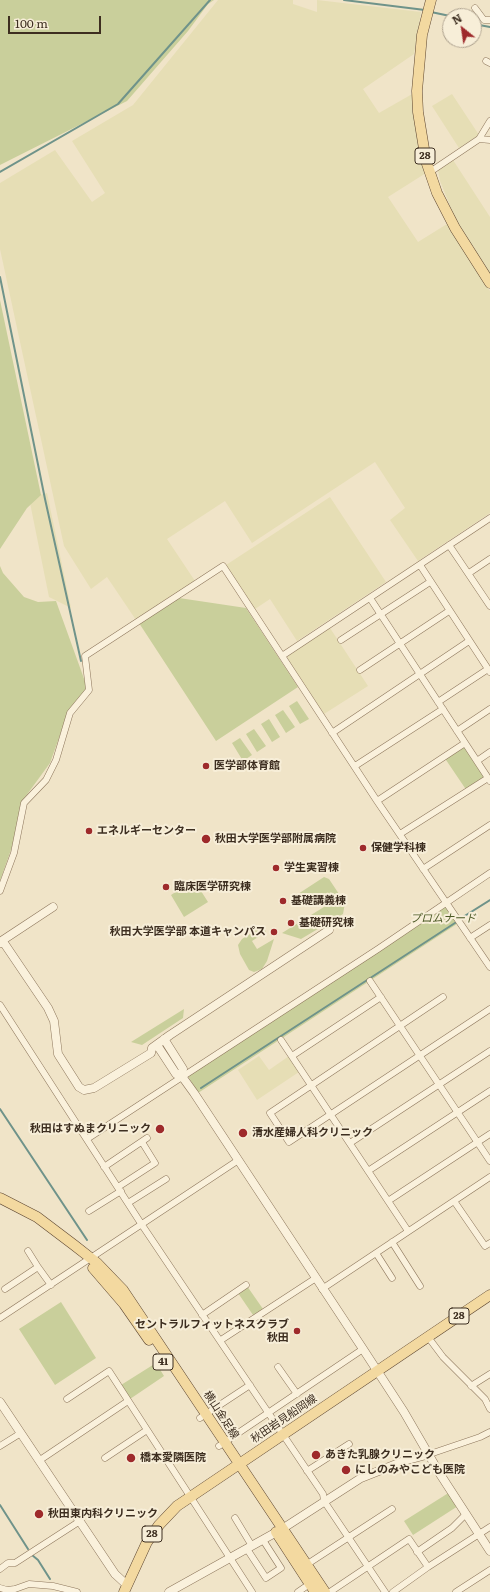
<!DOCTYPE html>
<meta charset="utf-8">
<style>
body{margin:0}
#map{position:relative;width:490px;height:1592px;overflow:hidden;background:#f0e4c8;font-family:Literata,serif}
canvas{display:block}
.north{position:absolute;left:442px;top:8px;width:40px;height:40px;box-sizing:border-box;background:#f7eed8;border:1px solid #ada18e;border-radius:50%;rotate:330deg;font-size:11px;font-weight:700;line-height:16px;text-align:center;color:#3d2e20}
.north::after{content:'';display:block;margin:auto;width:14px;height:18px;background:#9e2a2b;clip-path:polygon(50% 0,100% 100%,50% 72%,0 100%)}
.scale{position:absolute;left:8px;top:16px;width:93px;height:18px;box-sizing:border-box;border:2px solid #3d2e20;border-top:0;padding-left:5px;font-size:12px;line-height:14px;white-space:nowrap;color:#3d2e20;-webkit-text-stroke:3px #f7eed8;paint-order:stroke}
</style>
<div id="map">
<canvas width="490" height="1592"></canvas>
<div class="north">N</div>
<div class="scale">100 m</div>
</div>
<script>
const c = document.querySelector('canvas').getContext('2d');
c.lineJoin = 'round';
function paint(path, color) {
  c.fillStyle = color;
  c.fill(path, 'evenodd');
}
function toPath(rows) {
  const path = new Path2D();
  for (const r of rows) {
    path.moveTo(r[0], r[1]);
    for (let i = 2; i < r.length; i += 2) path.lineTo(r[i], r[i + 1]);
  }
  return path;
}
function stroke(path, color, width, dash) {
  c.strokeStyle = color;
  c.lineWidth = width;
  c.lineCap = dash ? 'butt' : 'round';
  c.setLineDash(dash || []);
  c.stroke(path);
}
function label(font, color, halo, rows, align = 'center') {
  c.font = font + ' Literata,"Noto Sans JP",serif';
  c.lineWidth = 4;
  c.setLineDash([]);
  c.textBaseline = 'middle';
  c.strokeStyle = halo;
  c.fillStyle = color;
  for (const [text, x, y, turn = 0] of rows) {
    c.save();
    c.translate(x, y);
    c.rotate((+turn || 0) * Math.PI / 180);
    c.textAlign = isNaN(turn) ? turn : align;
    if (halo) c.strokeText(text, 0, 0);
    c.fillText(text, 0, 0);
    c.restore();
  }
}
paint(toPath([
 [218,0,293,0,293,4,317,12,317,0,421,12,414,54,363,89,379,113,414,93,426,173,388,197,418,242,447,224,490,291,490,513,418,561,390,520,405,508,375,462,252,543,225,501,167,539,195,581,136,620,107,577,91,589,64,546,0,249,0,183,55,150,92,202,105,193,72,141,133,105],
 [452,94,479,135,459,148,432,106],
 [453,160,490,217,490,273,455,218,440,181,438,170],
 [47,493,71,608,49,597,29,498],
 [330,497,386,582,297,641,270,599,255,609,226,565],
 [330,628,368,686,324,714,287,658,288,655],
 [259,1056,269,1070,289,1056,299,1072,257,1100,238,1070]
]), '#e6deb5');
paint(toPath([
 [0,0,214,0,208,4,188,31,127,101,0,165],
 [0,300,41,495,27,508,0,549],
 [0,566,3,573,24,597,38,602,56,601,87,687,65,721,50,763,23,800,12,847,0,881],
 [179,598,246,608,298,687,216,741,139,623],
 [297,701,309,719,300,724,289,706],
 [283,710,295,727,286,733,275,715],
 [269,719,280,737,272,742,261,724],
 [254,729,266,746,257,752,246,734],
 [240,738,252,755,243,761,232,743],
 [465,743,488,778,467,791,444,757],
 [324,877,329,879,345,903,343,914,301,939,282,933,332,902,325,893,305,906,298,894],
 [194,880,208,902,184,917,171,895],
 [447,903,460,922,198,1093,188,1076],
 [263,926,266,932,252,941,257,949,274,939,267,961,262,969,254,972,249,970,240,954,238,945,242,939],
 [184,1009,183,1018,142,1045,131,1042],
 [247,1286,263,1309,253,1315,238,1293],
 [61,1302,96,1358,55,1385,19,1329],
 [156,1363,164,1376,130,1399,121,1385],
 [450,1492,458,1506,413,1535,404,1521]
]), '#c9cf9b');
stroke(toPath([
 [344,0,425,10],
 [431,12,450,16],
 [474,24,490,27],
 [0,172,118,104,210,0],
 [0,277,45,499,81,661],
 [463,917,490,900],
 [201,1088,458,921],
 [0,1109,87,1240],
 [0,1505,28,1549],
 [32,1555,38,1560,50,1579]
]), '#6f938a', 2);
const minor = toPath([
 [475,8,484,20,490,20],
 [486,61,490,63],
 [479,139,490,140],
 [430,172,479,139,490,121],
 [449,545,490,606],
 [420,565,490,672],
 [469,573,490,559],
 [370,598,490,781],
 [341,640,430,582],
 [282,656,490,518],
 [360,670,449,611],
 [438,702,488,669],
 [457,731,490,709],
 [332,733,469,641],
 [477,761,490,752],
 [355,766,443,709],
 [377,801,465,743],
 [400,834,488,778],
 [423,869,490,825],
 [0,891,14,853,24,803,46,780,56,760,70,713,89,690,85,656,223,566,377,801,490,967],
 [470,938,490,925],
 [370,981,490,1161],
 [443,997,270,1113,289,1142,490,1009],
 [0,1005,142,1225,323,1494,324,1501,385,1592],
 [281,1040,408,1231],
 [292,1056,381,997],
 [87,1139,378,949,490,873],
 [350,1143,490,1051],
 [104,1167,147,1138],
 [368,1171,490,1091],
 [118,1187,155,1163,142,1142],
 [388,1201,490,1134],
 [454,1201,485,1246,490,1243],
 [128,1203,166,1179],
 [89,1211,121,1191],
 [392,1242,420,1286],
 [28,1251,38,1267],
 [376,1253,392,1278],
 [5,1289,38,1267,51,1285],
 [322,1289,490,1177],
 [202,1315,246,1285],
 [0,1318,237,1161],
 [428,1337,443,1357,485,1399,490,1409],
 [221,1340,316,1278],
 [278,1367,297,1394],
 [471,1386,490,1374],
 [67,1399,109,1371,252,1592],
 [200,1418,250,1385],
 [0,1446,21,1433],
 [219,1446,363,1349],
 [430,1454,480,1437,490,1432],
 [105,1458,147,1430],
 [40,1460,128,1401],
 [307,1471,349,1444],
 [235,1518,252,1546],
 [247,1549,266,1578,281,1568,263,1540],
 [417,1552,452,1528,466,1514],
 [306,1565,392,1509],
 [428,1567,490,1527],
 [0,1569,8,1563,15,1563,80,1521],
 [0,1588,7,1590,15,1589,29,1584,53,1586,77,1592],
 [298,1592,311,1583],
 [330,1592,409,1539,428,1567,393,1592],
 [456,1592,490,1570]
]);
const tertiary = toPath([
 [0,942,53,907],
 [0,943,4,943,48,1008,54,1021,58,1054,79,1087,84,1090,94,1088,151,1053,152,1048,170,1035,329,930],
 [164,1039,183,1069,181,1075],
 [157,1045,176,1074,181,1075,194,1093,363,1349,404,1412,440,1474,490,1551],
 [0,1402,115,1574,127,1585],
 [169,1592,282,1529,361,1478,404,1461,430,1454]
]);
const primary = toPath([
 [431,0,422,35,417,91,418,112,426,161,437,193,455,228,490,283],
 [0,1198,37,1217,74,1245,97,1263,123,1290,325,1592],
 [93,1268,124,1304,149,1340],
 [276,1532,315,1592],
 [124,1592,147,1542,159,1525,177,1506,490,1295]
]);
stroke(minor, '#8d765c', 7);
stroke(tertiary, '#8d765c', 9);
stroke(primary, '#5b4430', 11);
stroke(minor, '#faf1dc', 6);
stroke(tertiary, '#faf1dc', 8);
stroke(primary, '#f3d9a0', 10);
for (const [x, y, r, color] of [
 [206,766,4,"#9e2a2b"],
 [89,831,4,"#9e2a2b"],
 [206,839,5,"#9e2a2b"],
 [363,848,4,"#9e2a2b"],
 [276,868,4,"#9e2a2b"],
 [166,887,4,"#9e2a2b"],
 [283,901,4,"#9e2a2b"],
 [291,923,4,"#9e2a2b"],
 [274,932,4,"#9e2a2b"],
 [160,1129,5,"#9e2a2b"],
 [243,1133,5,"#9e2a2b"],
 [297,1331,4,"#9e2a2b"],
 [316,1455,5,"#9e2a2b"],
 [131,1458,5,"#9e2a2b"],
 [346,1470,5,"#9e2a2b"],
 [39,1514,5,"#9e2a2b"]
]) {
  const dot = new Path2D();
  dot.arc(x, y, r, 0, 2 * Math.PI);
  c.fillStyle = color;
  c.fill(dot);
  stroke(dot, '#f7eed8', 1.5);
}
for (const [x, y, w] of [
 [425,156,20],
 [459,1316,20],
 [163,1362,20],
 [152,1534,20]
]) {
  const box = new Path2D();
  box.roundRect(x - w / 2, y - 8, w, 16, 3);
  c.fillStyle = '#f7eed8';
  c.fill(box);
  stroke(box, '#3d2e20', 1);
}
label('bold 10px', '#3d2e20', null, [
 ["28",425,156],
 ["28",459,1316],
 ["41",163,1362],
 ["28",152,1534]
]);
label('bold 11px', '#3d2e20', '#f7eed8', [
 ["医学部体育館",214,766],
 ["エネルギーセンター",97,831],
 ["秋田大学医学部附属病院",215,839],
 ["保健学科棟",371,848],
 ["学生実習棟",284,868],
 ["臨床医学研究棟",174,887],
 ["基礎講義棟",291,901],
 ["基礎研究棟",299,923],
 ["秋田大学医学部 本道キャンパス",266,932,"right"],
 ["秋田はすぬまクリニック",151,1129,"right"],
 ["清水産婦人科クリニック",252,1133],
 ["セントラルフィットネスクラブ",289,1325,"right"],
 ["秋田",289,1338,"right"],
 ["あきた乳腺クリニック",325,1455],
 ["橋本愛隣医院",140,1458],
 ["にしのみやこども医院",355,1470],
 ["秋田東内科クリニック",48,1514]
], 'left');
label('italic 11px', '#4d5a26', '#f7eed8', [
 ["プロムナード",443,919]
]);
label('11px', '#3d2e20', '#f7eed8', [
 ["横山金足線",221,1415,57],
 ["秋田岩見船岡線",284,1419,-34]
]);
</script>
